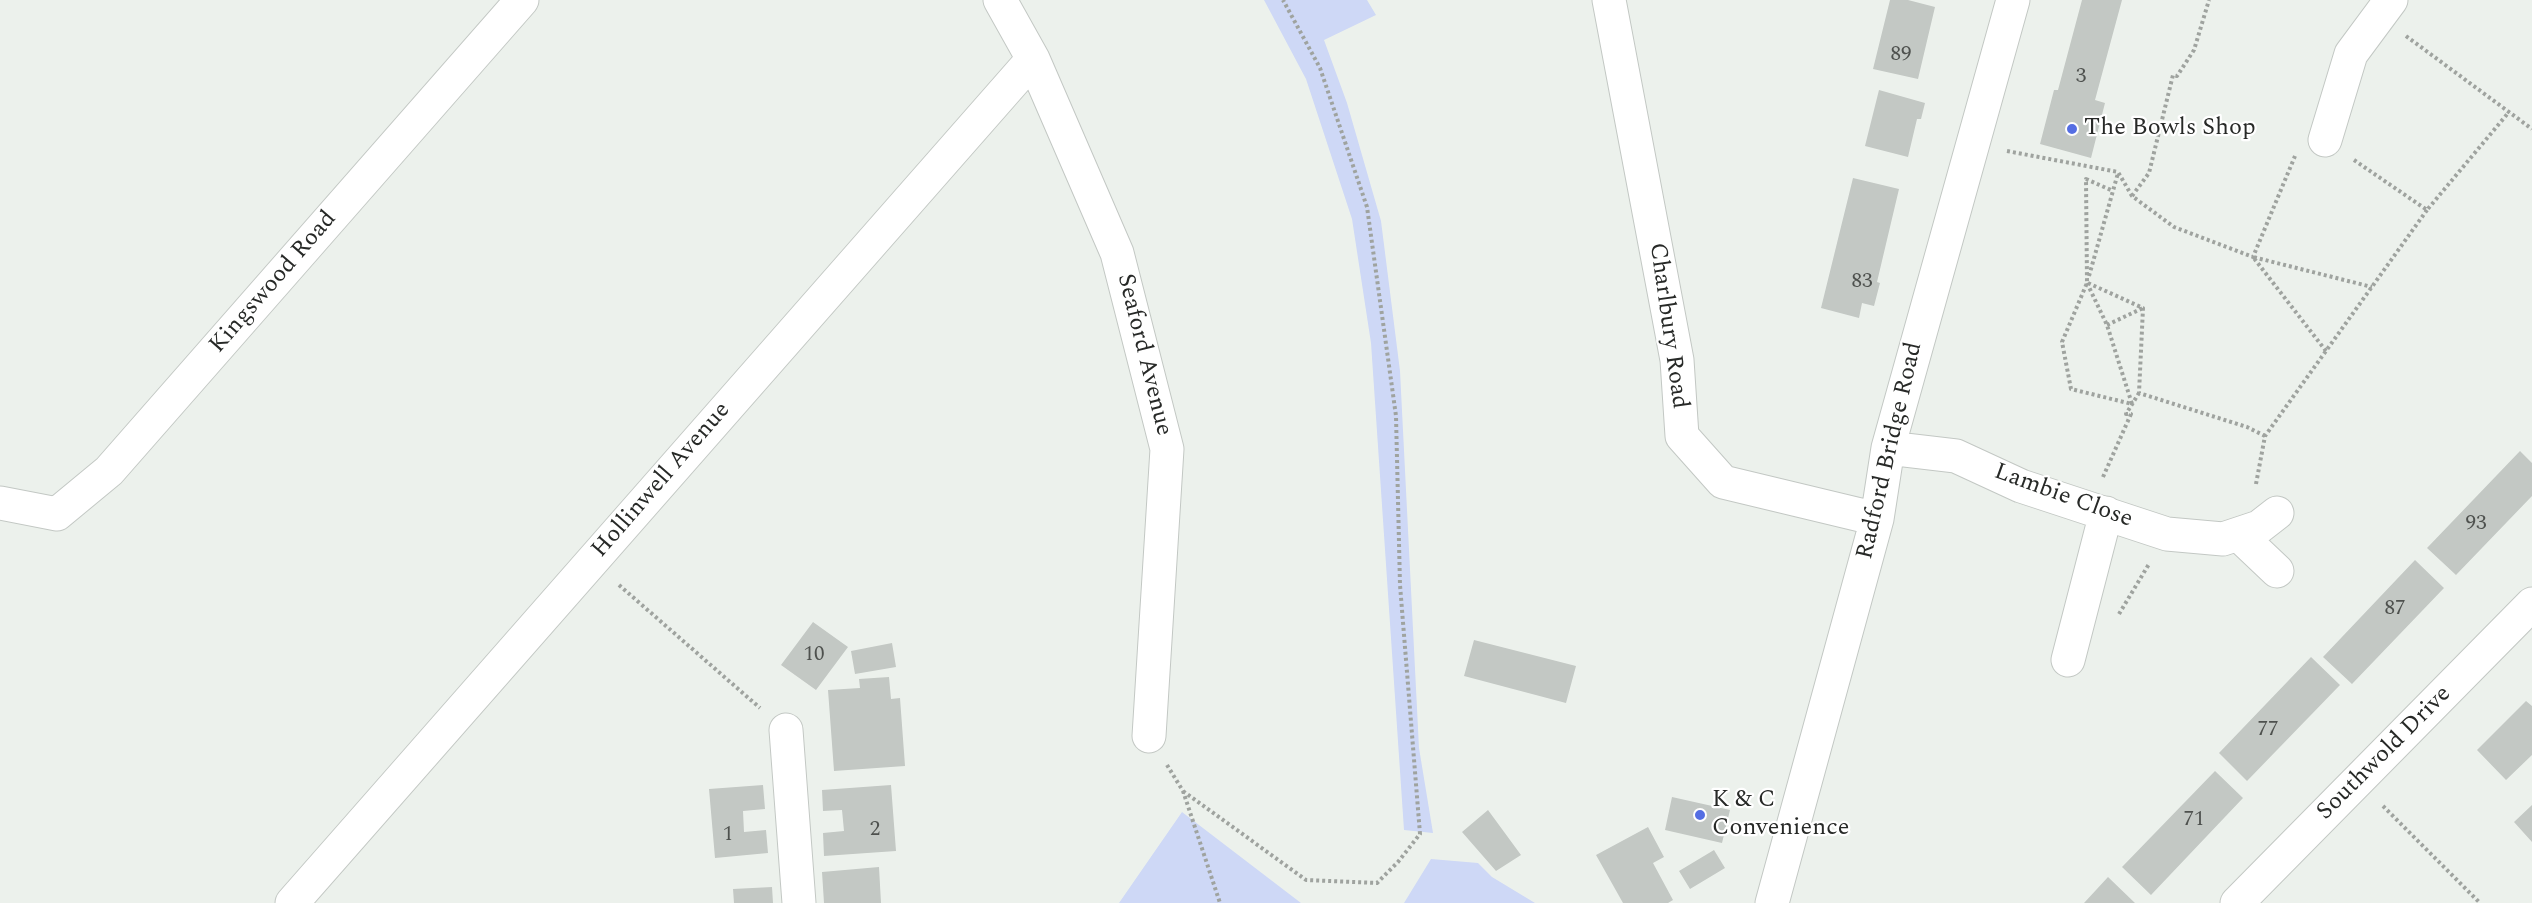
<!DOCTYPE html>
<style>
body{margin:0}
canvas{display:block;background:#ecf1ec}
</style>
<canvas width="2532" height="903"></canvas>
<script>
const c = document.querySelector('canvas').getContext('2d');
c.lineJoin = 'round';
function paint(path, color) {
  c.fillStyle = color;
  c.fill(path, 'evenodd');
}
function toPath(rows) {
  const path = new Path2D();
  for (const r of rows) {
    path.moveTo(r[0], r[1]);
    for (let i = 2; i < r.length; i += 2) path.lineTo(r[i], r[i + 1]);
  }
  return path;
}
function stroke(path, color, width, dash) {
  c.strokeStyle = color;
  c.lineWidth = width;
  c.lineCap = dash ? 'butt' : 'round';
  c.setLineDash(dash || []);
  c.stroke(path);
}
function label(font, color, halo, rows, align = 'center') {
  c.font = font + ' Spectral,serif';
  c.lineWidth = 4.5;
  c.setLineDash([]);
  c.textBaseline = 'middle';
  c.strokeStyle = halo;
  c.fillStyle = color;
  for (const [text, x, y, turn = 0] of rows) {
    c.save();
    c.translate(x, y);
    c.rotate((+turn || 0) * Math.PI / 180);
    c.textAlign = isNaN(turn) ? turn : align;
    if (halo) c.strokeText(text, 0, 0);
    c.fillText(text, 0, 0);
    c.restore();
  }
}
paint(toPath([
 [1264,0,1367,0,1376,15,1324,40,1347,103,1381,221,1400,371,1419,748,1433,833,1404,830,1371,343,1352,219,1306,79],
 [1182,812,1301,903,1119,903],
 [1431,859,1478,863,1492,877,1535,903,1404,903]
]), '#ced8f6');
paint(toPath([
 [1890,0,1908,0,1935,7,1918,79,1873,69],
 [2082,0,2122,0,2095,100,2105,103,2091,158,2040,144,2054,90,2058,90],
 [1879,90,1925,103,1921,119,1917,119,1908,157,1865,146],
 [1853,178,1899,189,1877,282,1880,283,1874,306,1862,303,1859,318,1821,308],
 [2520,451,2532,463,2532,496,2456,575,2427,548],
 [2415,560,2444,588,2352,684,2323,657],
 [813,622,848,647,816,690,781,665],
 [1474,640,1576,666,1566,703,1464,676],
 [892,643,896,667,855,674,851,651],
 [2311,657,2340,685,2247,781,2219,753],
 [889,677,891,699,900,698,905,766,834,771,828,690,860,688,859,679],
 [2526,701,2532,706,2532,755,2506,780,2477,750],
 [2215,771,2243,798,2151,895,2122,867],
 [763,785,765,809,743,811,744,832,766,830,768,853,715,858,709,789],
 [891,785,896,851,824,856,823,833,844,831,842,810,823,811,822,790],
 [1672,797,1730,810,1722,843,1665,830],
 [2532,805,2532,842,2514,822],
 [1488,810,1521,855,1496,871,1462,832],
 [1648,827,1664,857,1653,863,1673,900,1668,903,1623,903,1596,855],
 [1714,850,1725,868,1690,889,1679,871],
 [879,867,881,903,824,903,822,872],
 [2108,877,2135,903,2084,903],
 [772,887,773,903,734,903,733,889]
]), '#c3c8c4');
const minor = toPath([
 [1000,0,1033,59,1117,253,1167,449,1149,736],
 [1609,0,1677,360,1682,436,1723,482,1877,519],
 [2325,140,2351,54,2391,0],
 [1888,448,1956,456,2021,486,2167,534,2223,539,2259,527,2277,513],
 [0,503,57,514,109,471,522,0],
 [2238,534,2277,571],
 [2068,660,2106,513],
 [786,730,799,903],
 [292,903,1033,59],
 [1772,903,1877,519,1888,448,2013,0],
 [2237,903,2532,604]
]);
stroke(minor, '#c3c8c4', 35);
stroke(toPath([
 [2406,36,2532,129],
 [2007,151,2118,172,2132,196,2174,227,2253,257,2295,156],
 [2354,160,2427,210,2509,112],
 [2132,196,2149,173,2173,75,2177,76,2194,50,2209,0],
 [2089,276,2118,173],
 [2087,283,2107,325,2132,404,2071,389,2062,342,2087,283,2086,179,2113,191],
 [2088,283,2143,308,2139,393,2247,427,2265,436],
 [2107,325,2143,308],
 [2326,351,2253,257,2372,287],
 [2103,477,2131,414,2126,414,2139,393],
 [2256,484,2265,436,2427,210],
 [619,585,760,708],
 [2119,614,2149,564],
 [1167,765,1183,791,1220,903],
 [1183,791,1306,880,1377,883,1398,862,1420,834,1400,585,1396,416,1367,207,1320,68,1283,0],
 [2383,806,2480,903]
]), '#9fa39f', 4, [3, 3]);
stroke(minor, '#fff', 33);
for (const [x, y, r, color] of [
 [2072,129,6,"#556ee3"],
 [1700,815,6,"#556ee3"]
]) {
  const dot = new Path2D();
  dot.arc(x, y, r, 0, 2 * Math.PI);
  c.fillStyle = color;
  c.fill(dot);
  stroke(dot, '#fff', 2);
}
label('21px', '#4e514e', null, [
 ["89",1901,56],
 ["3",2081,78],
 ["83",1862,283],
 ["93",2476,525],
 ["87",2395,610],
 ["10",814,656],
 ["77",2268,731],
 ["71",2194,821],
 ["2",875,831],
 ["1",728,836]
]);
label('24px', '#272927', '#fff', [
 ["The Bowls Shop",2084,129],
 ["K & C",1712,801],
 ["Convenience",1712,829]
], 'left');
label('24px', '#272927', '#fff', [
 ["Kingswood Road",274,283,-49],
 ["Charlbury Road",1667,326,82],
 ["Seaford Avenue",1143,355,76],
 ["Radford Bridge Road",1891,451,-77],
 ["Hollinwell Avenue",662,481,-49],
 ["Lambie Close",2063,497,20],
 ["Southwold Drive",2385,754,-45]
]);
</script>
